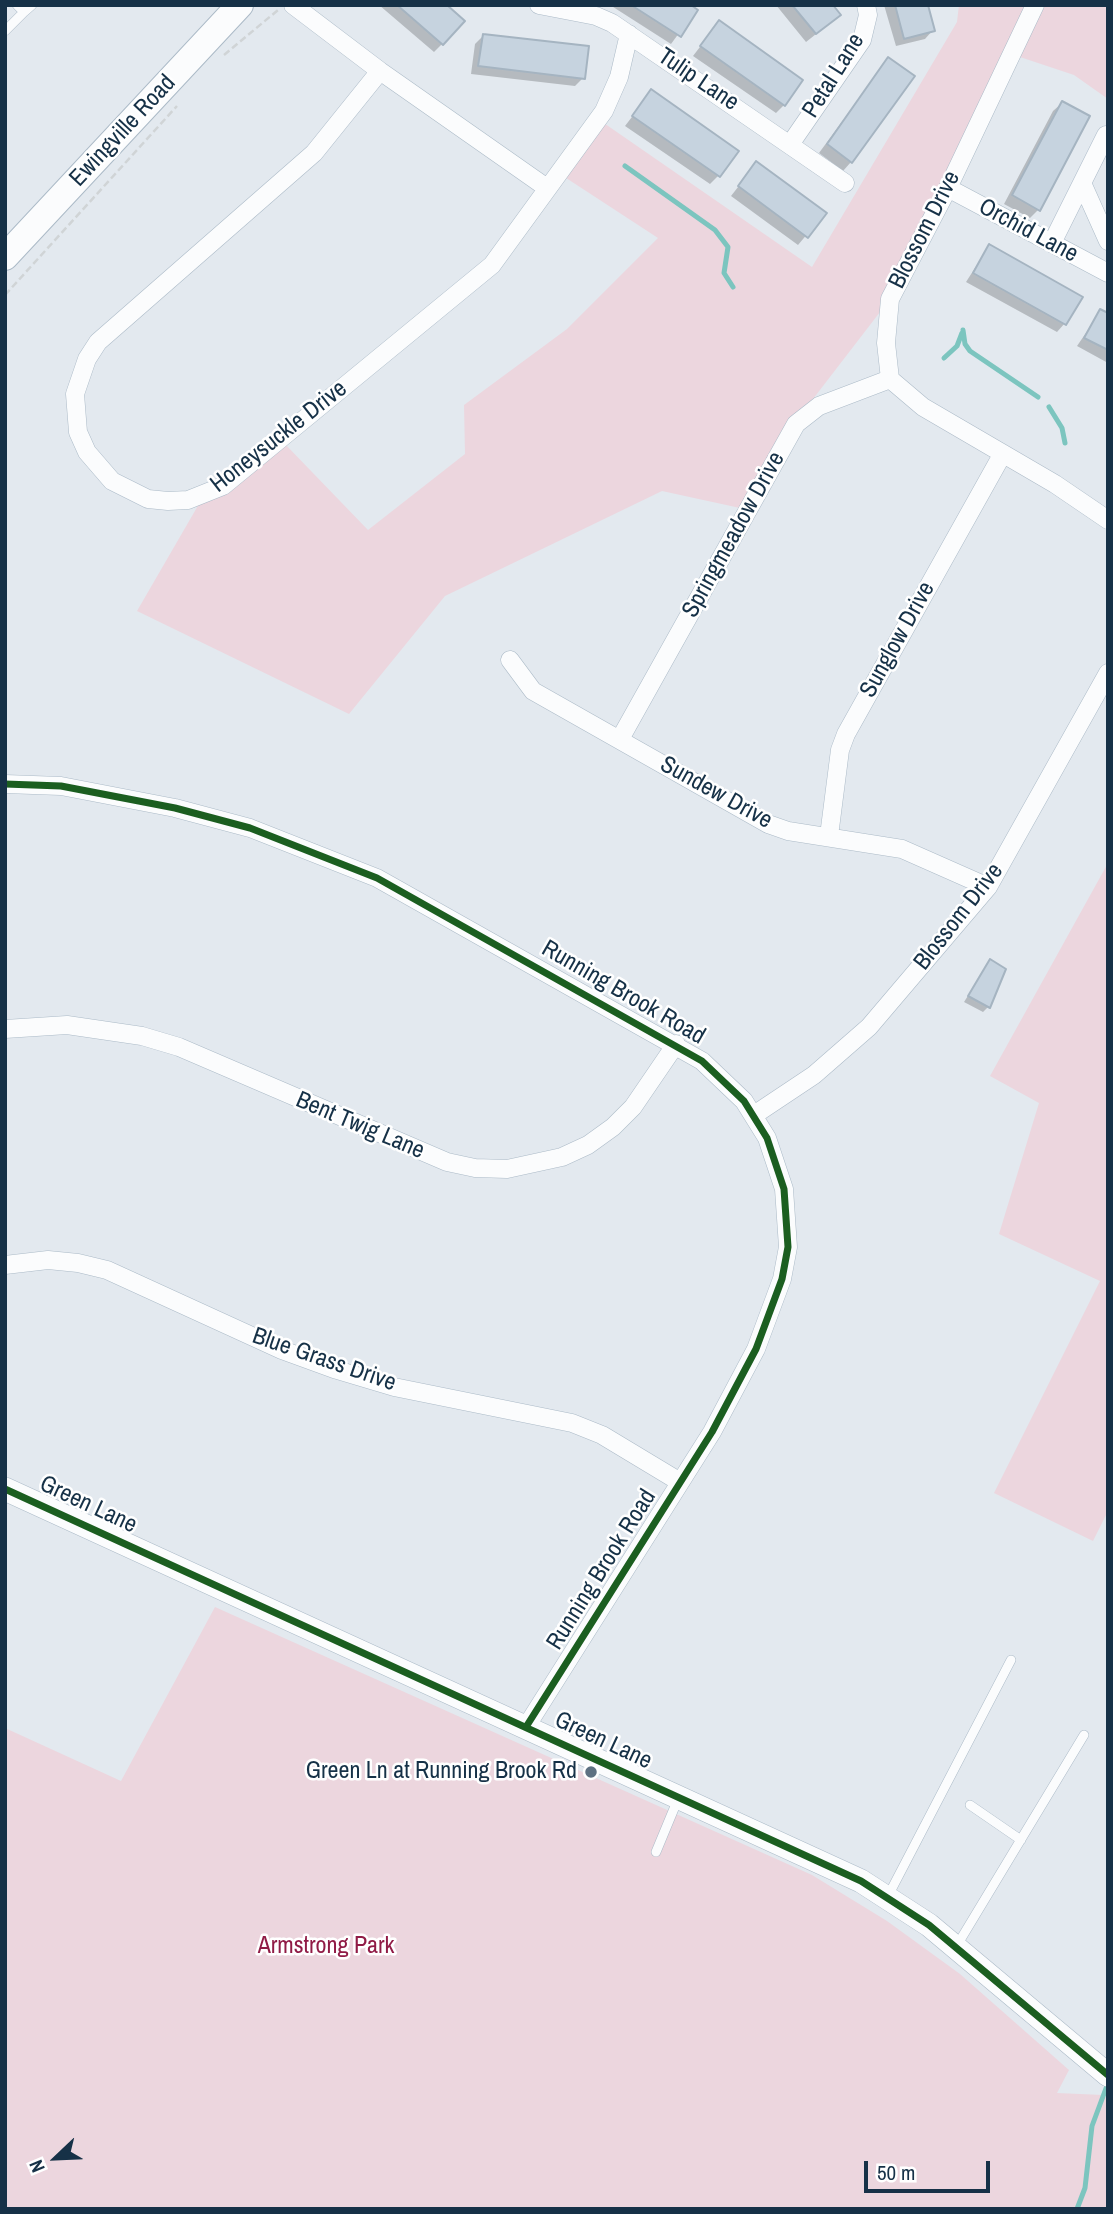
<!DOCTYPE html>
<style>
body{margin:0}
#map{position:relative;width:1113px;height:2214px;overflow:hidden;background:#e3e9ef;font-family:"Archivo Narrow",sans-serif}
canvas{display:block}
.frame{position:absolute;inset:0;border:7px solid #163147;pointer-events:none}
.north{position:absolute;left:21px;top:2123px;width:70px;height:70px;-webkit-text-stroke:5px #fff;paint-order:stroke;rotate:247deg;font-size:19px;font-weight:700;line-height:28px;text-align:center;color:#163147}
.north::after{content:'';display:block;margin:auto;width:24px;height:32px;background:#163147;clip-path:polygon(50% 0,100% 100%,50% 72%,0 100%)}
.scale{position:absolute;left:864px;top:2161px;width:126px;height:32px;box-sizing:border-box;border:4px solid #163147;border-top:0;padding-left:9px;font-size:21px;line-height:24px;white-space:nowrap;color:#163147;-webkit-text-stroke:5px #fff;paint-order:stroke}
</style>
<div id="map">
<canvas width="1113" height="2214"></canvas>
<div class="frame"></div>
<div class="north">N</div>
<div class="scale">50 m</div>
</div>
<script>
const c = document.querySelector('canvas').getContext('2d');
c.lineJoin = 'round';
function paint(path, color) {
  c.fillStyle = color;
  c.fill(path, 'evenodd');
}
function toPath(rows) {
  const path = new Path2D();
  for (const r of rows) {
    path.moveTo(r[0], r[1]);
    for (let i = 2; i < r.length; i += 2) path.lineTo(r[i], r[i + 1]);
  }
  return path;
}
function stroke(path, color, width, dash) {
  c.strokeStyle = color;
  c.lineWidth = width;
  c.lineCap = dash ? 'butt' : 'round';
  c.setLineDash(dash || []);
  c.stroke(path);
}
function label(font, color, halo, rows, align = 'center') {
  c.font = font + ' "Archivo Narrow",sans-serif';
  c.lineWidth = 5;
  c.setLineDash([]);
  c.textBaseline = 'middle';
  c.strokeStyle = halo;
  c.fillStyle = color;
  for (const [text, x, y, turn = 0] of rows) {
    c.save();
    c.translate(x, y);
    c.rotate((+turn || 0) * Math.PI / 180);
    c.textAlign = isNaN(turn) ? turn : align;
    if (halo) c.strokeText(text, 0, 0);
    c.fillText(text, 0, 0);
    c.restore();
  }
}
paint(toPath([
 [959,5,1108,5,1108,99,1074,75,1011,54,890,299,803,412,740,508,662,491,445,596,349,714,137,611,203,497,284,443,368,530,465,454,464,405,567,329,658,238,560,174,598,119,812,267,957,22],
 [1108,863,1108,1511,1093,1541,994,1493,1100,1281,999,1234,1039,1103,990,1076],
 [215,1607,812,1875,887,1921,960,1974,1069,2070,1057,2093,1103,2095,1108,2099,1108,2209,5,2209,5,1728,121,1781]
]), '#ecd6de');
paint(toPath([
 [379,5,444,5,442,44,434,52],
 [610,5,688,5,696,10,671,44],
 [776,5,831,5,830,23,806,42],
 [884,5,926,5,933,30,925,39,896,46],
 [719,22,784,105,776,113,693,56],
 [483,36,583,78,575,86,471,74,475,44],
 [888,59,851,162,843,171,819,153],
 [651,92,718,176,710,184,625,126],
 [1062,103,1038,210,1030,218,1004,204,1053,111],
 [756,164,825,213,798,245,731,196],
 [989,246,1065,323,1057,332,966,282],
 [1101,311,1108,315,1108,363,1077,346],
 [990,961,988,1007,983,1012,964,1002]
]), '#0003');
stroke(toPath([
 [625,166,715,230,728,247,724,273,733,287],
 [963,330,965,344,970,351,1038,397],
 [944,358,957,346,962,333],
 [1049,407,1062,428,1065,443],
 [1077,2209,1085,2188,1092,2126,1108,2083]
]), '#7cc5bf', 5);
const building = toPath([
 [397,5,447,5,465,21,443,45,397,5],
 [631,5,691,5,698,10,681,37,631,5],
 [792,5,833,5,841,15,816,34,792,5],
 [895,5,928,5,935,31,904,39,895,5],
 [719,20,803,80,785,106,700,46,719,20],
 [483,34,589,46,585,79,478,66,483,34],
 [888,57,915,76,852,163,827,144,888,57],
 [651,89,739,151,720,177,632,116,651,89],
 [1062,101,1090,116,1040,211,1012,195,1062,101],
 [756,161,827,213,808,238,738,186,756,161],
 [989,244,1083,297,1066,325,973,273,989,244],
 [1100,309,1108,313,1108,350,1084,338,1100,309],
 [990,959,1006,969,990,1008,968,996,990,959]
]);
paint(building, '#c6d3df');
stroke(building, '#a5b4c1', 2);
const service = toPath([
 [17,5,24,12,32,5],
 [5,31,24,12],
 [970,1805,1021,1840],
 [656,1852,678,1799],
 [888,1896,1011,1660],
 [956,1947,1084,1735]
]);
const minor = toPath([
 [293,5,380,71,547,188],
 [539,5,596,16,612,23,845,183],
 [1035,5,948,188,890,299,886,343,890,379,923,407,1055,484,1108,520],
 [380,71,314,153,98,342,87,359,75,394,78,432,87,452,112,481,148,499,168,501,188,500,223,486,492,265,604,111,619,77,629,34],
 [791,143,862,40,868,15,866,5],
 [1082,183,1108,241],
 [948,188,1108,273],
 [1052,243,1106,135],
 [510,660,533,691,768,824,788,831,902,849,988,887],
 [620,739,796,424,819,406,890,379],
 [5,784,61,786,175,808,250,828,377,878,702,1061,744,1101,767,1138,784,1189,788,1247,782,1279,756,1349,712,1432,526,1727],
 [829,836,840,750,846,734,1002,455],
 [5,1029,67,1025,142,1036,179,1047,447,1162,475,1168,507,1169,562,1157,588,1145,613,1127,633,1107,676,1044],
 [754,1115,814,1075,869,1027,988,887,1108,673],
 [5,1265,48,1260,78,1263,107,1270,282,1350,337,1370,394,1387,572,1423,602,1435,680,1482]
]);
const tertiary = toPath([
 [5,1489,861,1881,929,1925,1108,2075]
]);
const secondary = toPath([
 [5,257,240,5]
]);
stroke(service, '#abbac7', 10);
stroke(minor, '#abbac7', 19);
stroke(tertiary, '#abbac7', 24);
stroke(secondary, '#abbac7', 28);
stroke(toPath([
 [224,55,278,10],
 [5,295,177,106]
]), '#d0d4d6', 2.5, [7, 3.5]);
stroke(service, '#fbfcfd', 9);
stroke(minor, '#fbfcfd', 18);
stroke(tertiary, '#fbfcfd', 23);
stroke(secondary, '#fbfcfd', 26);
stroke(toPath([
 [5,784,61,786,175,808,250,828,377,878,702,1061,744,1101,767,1138,784,1189,788,1247,782,1279,756,1349,712,1432,526,1727],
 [5,1489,861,1881,929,1925,1108,2075]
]), '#1b5e20', 7);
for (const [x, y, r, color] of [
 [591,1772,7,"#5e7182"]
]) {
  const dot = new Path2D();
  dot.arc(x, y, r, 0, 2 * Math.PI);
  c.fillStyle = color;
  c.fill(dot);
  stroke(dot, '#fff', 2.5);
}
label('24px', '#163147', '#fff', [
 ["Petal Lane",834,76,-58],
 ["Tulip Lane",698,80,34],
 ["Ewingville Road",123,131,-47],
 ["Blossom Drive",925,230,-63],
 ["Orchid Lane",1028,231,28],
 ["Honeysuckle Drive",279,437,-38],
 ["Springmeadow Drive",734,535,-61],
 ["Sunglow Drive",898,640,-61],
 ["Sundew Drive",716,793,29],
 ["Blossom Drive",959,917,-52],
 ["Running Brook Road",623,993,30],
 ["Bent Twig Lane",360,1126,23],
 ["Blue Grass Drive",324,1360,19],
 ["Green Lane",88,1505,25],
 ["Running Brook Road",602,1570,-58],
 ["Green Lane",603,1741,25]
]);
label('24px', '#163147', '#fff', [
 ["Green Ln at Running Brook Rd",577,1772]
], 'right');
label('24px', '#901b46', '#fff', [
 ["Armstrong Park",326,1947]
]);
</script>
